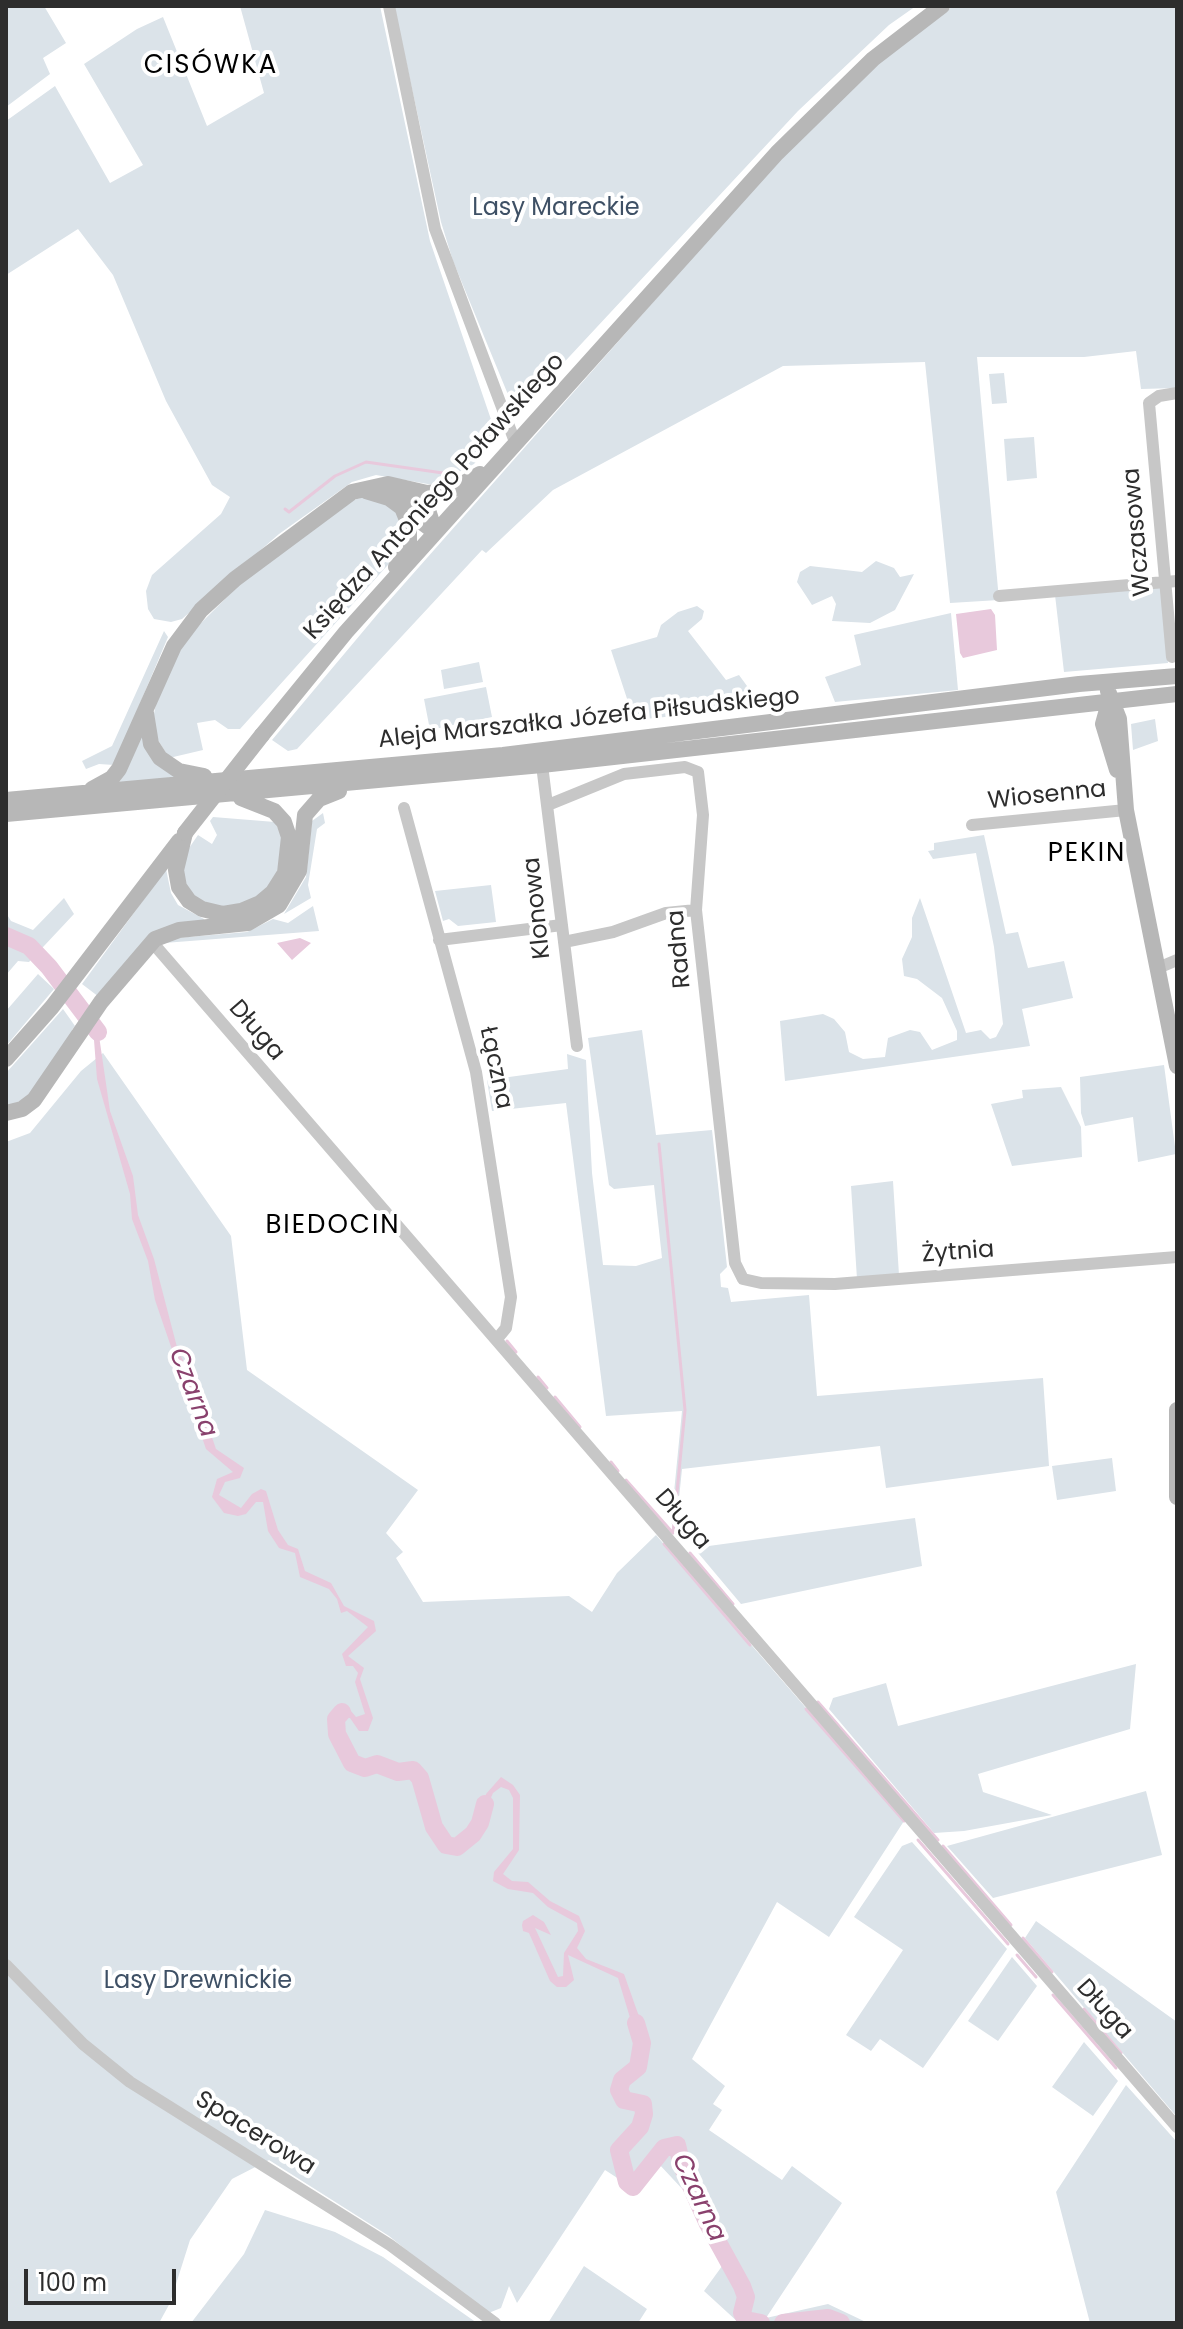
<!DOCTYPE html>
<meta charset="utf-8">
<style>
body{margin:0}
#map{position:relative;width:1183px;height:2329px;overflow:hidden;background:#fff;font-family:Poppins,sans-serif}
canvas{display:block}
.frame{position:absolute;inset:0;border:8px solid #2d2d2d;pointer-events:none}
.scale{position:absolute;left:24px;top:2269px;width:152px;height:36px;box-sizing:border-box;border:4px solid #2d2d2d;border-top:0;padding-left:10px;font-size:24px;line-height:28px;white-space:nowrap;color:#2d2d2d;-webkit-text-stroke:6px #fff;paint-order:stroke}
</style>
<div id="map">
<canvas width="1183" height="2329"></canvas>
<div class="frame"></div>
<div class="scale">100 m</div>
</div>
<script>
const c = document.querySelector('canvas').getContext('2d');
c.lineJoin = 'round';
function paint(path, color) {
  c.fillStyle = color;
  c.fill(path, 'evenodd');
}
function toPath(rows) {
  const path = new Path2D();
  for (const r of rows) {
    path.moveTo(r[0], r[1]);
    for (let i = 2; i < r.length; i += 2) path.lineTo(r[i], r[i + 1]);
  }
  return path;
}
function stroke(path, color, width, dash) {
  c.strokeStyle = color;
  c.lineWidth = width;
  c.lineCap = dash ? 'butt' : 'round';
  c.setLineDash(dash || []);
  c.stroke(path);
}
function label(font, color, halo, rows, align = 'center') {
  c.font = font + ' Poppins,sans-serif';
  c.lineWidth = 8;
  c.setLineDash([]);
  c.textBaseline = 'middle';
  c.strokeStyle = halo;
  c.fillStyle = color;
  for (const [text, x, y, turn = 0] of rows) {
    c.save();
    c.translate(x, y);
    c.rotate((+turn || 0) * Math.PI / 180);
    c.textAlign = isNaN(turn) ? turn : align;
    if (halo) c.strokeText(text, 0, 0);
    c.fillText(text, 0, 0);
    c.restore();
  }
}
paint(toPath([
 [6,6,44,6,66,43,43,58,50,74,6,107],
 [240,6,380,6,430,241,497,437,474,464,455,474,455,483,445,487,376,475,352,482,279,534,182,619,171,622,154,619,148,609,146,591,152,575,221,514,230,497,212,485,166,401,113,275,78,229,6,275,6,121,55,86,110,183,143,165,84,64,137,29,163,17,207,126,264,93],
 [394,6,916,6,889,25,798,111,516,414,453,261,441,222],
 [953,6,1177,6,1177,388,1141,389,1136,351,1084,357,977,357,999,600,950,603,925,362,783,366,553,490,486,553,482,550,297,749,288,751,272,740,381,610,784,154,878,64],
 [1004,373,1007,403,992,404,989,374],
 [1034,437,1037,478,1007,481,1004,439],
 [363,497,393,506,405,531,396,556,240,729,228,729,215,720,197,723,203,750,169,758,153,732,153,719,157,698,172,662,191,633,247,577,351,501],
 [876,561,894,568,900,577,914,574,895,610,870,623,832,621,836,604,832,596,812,605,797,582,800,572,810,566,862,572],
 [1162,587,1168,663,1064,672,1055,595],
 [697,606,704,611,702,619,688,631,726,680,739,675,758,701,758,708,634,720,611,650,657,637,661,625,678,612],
 [951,613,958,690,835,702,825,677,861,665,854,635],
 [164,631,168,637,114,765,99,764,86,769,82,761,112,746],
 [479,662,483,682,444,689,441,670],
 [486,687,492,717,430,730,424,699],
 [1155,719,1158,741,1133,750,1131,724],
 [141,735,177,777,119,783],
 [323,813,325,823,317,829,308,885,311,898,284,914,306,877,312,821],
 [213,817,275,822,283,838,283,858,272,883,256,898,227,908,204,904,188,890,182,870,187,851,198,835,212,844,217,835,210,821],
 [984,835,1006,934,1018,932,1028,968,1064,961,1073,998,1022,1009,1030,1046,785,1081,780,1021,823,1014,834,1019,845,1032,849,1052,863,1059,885,1057,888,1038,910,1030,920,1032,932,1050,957,1040,957,1031,942,998,917,979,904,976,902,959,912,937,912,918,920,898,966,1033,981,1030,990,1039,996,1037,1003,1024,994,947,976,853,933,859,928,851,934,850,934,843],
 [166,869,171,893,178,905,204,919,205,924,183,925,99,997,82,984],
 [491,885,496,922,458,926,449,919,443,921,435,891],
 [64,898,74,914,29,962,18,961,6,975,6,913,11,921,33,930],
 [313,906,319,931,164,943,176,938,247,932,273,919,288,923],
 [38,974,54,989,6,1046,6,1011],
 [63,1009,75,1026,72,1030,74,1033,27,1098,6,1107,6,1073],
 [642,1030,656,1135,712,1130,727,1267,720,1274,721,1287,728,1288,731,1302,809,1295,817,1396,1043,1378,1049,1466,886,1488,880,1446,682,1469,676,1528,671,1523,682,1411,606,1416,566,1103,492,1111,487,1080,568,1069,567,1054,586,1060,592,1173,603,1265,636,1266,662,1258,654,1185,614,1189,609,1185,588,1038],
 [103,1053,231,1236,247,1370,418,1490,386,1533,403,1552,396,1558,423,1602,569,1596,592,1612,617,1573,656,1535,904,1821,829,1937,777,1902,692,2059,725,2086,713,2104,722,2110,709,2130,782,2180,792,2166,842,2203,766,2318,828,2304,868,2323,739,2323,704,2291,725,2262,686,2193,658,2163,639,2192,605,2170,517,2303,509,2286,501,2308,486,2314,389,2236,269,2160,232,2179,190,2240,170,2303,159,2323,6,2323,6,1142,30,1133,81,1071],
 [1164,1065,1176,1154,1138,1162,1133,1117,1085,1126,1081,1113,1080,1077],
 [1061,1087,1081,1127,1082,1157,1012,1166,991,1104,1023,1098,1022,1090],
 [893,1181,899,1275,857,1279,851,1186],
 [1112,1458,1116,1491,1057,1500,1052,1466],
 [915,1518,922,1566,741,1604,694,1548],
 [1136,1664,1130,1729,978,1774,983,1792,1052,1815,964,1831,934,1833,829,1709,833,1698,886,1683,898,1726],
 [1146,1791,1162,1855,993,1898,947,1846],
 [912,1842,1007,1949,923,2068,880,2039,871,2051,846,2035,903,1950,854,1917,902,1846],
 [1036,1921,1177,2022,1177,2117,1025,1938],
 [1012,1957,1037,1986,998,2041,968,2021],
 [1084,2042,1118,2081,1093,2116,1052,2087],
 [1126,2085,1177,2142,1177,2323,1090,2323,1056,2192],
 [265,2210,335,2232,383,2257,477,2323,191,2323,244,2254],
 [584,2266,647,2309,638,2323,548,2323]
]), '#dbe3e9');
paint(toPath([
 [991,609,995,615,997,650,963,658,960,653,956,614],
 [300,938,311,943,292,960,277,943],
 [97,1022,110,1111,133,1176,138,1215,154,1259,178,1351,190,1373,216,1449,244,1468,240,1478,225,1482,219,1495,241,1508,252,1494,261,1489,266,1491,278,1530,288,1545,298,1549,305,1571,331,1583,344,1606,374,1621,376,1631,348,1656,364,1668,360,1679,373,1718,368,1731,359,1731,350,1718,344,1717,342,1734,332,1733,338,1706,346,1705,356,1717,365,1714,355,1682,358,1673,353,1666,346,1666,342,1654,368,1627,347,1611,341,1613,337,1599,329,1589,300,1577,295,1553,279,1548,268,1531,263,1502,256,1502,246,1514,238,1516,224,1513,212,1497,217,1479,233,1472,206,1449,155,1300,148,1261,132,1219,130,1194,97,1079,93,1027],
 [501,1777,513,1785,520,1795,519,1850,503,1874,512,1881,528,1882,550,1901,579,1916,585,1931,577,1948,586,1959,624,1974,642,2025,644,2044,638,2044,618,1978,568,1955,574,1980,566,1987,557,1987,550,1981,529,1933,523,1931,522,1925,523,1921,533,1915,544,1922,551,1935,535,1928,558,1977,563,1976,564,1953,578,1931,577,1923,548,1907,533,1893,508,1889,493,1881,494,1872,513,1849,513,1798,509,1790,501,1787,493,1793,485,1811,487,1817,481,1826,478,1822,486,1794]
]), '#e8c9dc');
stroke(toPath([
 [285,509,289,512,335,476,366,462,443,473],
 [659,1144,685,1410,673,1533],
 [507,1341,516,1352],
 [538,1377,547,1388],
 [555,1397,580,1427],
 [611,1462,618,1471],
 [626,1480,673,1533],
 [664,1544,750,1645],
 [690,1553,733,1604],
 [818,1702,938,1840],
 [806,1709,904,1821],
 [918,1840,1008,1944],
 [943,1846,1011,1925],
 [1023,1938,1052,1972],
 [1017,1955,1036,1977],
 [1053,1995,1116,2068],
 [1084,2009,1121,2053]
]), '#e8c9dc', 3);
stroke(toPath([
 [6,936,29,946,49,967,98,1032],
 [342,1712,336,1719,337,1734,352,1763,365,1768,377,1764,398,1772,413,1770,420,1778,434,1827,446,1845,457,1847,473,1834,480,1823,485,1804],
 [636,2023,642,2043,638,2067,622,2080,619,2090,624,2100,643,2104,644,2114,640,2127,619,2150,627,2182,633,2187,664,2148,677,2145,682,2166,708,2224,742,2286,746,2297,742,2313,746,2320,761,2323],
 [783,2323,828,2318,841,2323]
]), '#e8c9dc', 18);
stroke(toPath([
 [389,6,435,229,515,442],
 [999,596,1177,581],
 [1172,657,1149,403,1159,396,1177,393],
 [542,765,577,1046],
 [548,805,624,774,685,767,698,772,703,815,696,910,735,1263,743,1279,761,1283,835,1284,1177,1257],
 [404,808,476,1072,511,1297,506,1328,497,1339],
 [972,825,1126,810],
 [439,940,562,925],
 [152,942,1177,2127],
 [564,942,613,932,666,913,696,910],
 [1158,968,1177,960],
 [6,1965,83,2044,130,2082,390,2245,495,2323]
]), '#c7c7c7', 12);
stroke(toPath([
 [404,490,428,510,435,532],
 [366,491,389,498,435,532],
 [396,567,409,542,409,525,401,505],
 [1108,691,1119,719,1126,810,1177,1066],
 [1110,699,1103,724,1117,770],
 [146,713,151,744,160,758,179,771,204,776],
 [262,735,346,632,777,153,873,59,942,6],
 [92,789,112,778,119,769,174,646,201,610,235,579,352,492,388,484,427,493,450,491,480,474],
 [6,800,503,755,1079,684,1177,676],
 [6,814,542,765,1177,694],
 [185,833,176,870,179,887,189,901,202,909,223,914,241,911,260,903,273,892,285,873,289,837,284,822,274,811,241,798],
 [6,1059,52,1007,179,841],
 [6,1113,22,1109,34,1100,101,1002,155,939,179,930,248,923,279,905,299,871,305,815,319,799,339,791],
 [1177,1410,1177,1497]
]), '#b7b7b7', 16);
stroke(toPath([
 [185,833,262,735]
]), '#b7b7b7', 16);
label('24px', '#3e5065', '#fff', [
 ["Lasy Mareckie",556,209],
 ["Lasy Drewnickie",198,1982]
]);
label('24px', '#2d2d2d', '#fff', [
 ["Księdza Antoniego Poławskiego",435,497,-48],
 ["Wczasowa",1138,532,-95],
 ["Aleja Marszałka Józefa Piłsudskiego",589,719,-6],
 ["Wiosenna",1047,796,-6],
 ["Klonowa",538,908,-96],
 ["Radna",680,949,-95],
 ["Długa",256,1031,49],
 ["Łączna",495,1068,78],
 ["Żytnia",958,1253,-4],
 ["Długa",682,1520,49],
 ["Długa",1104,2010,48],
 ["Spacerowa",255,2134,32]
]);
c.letterSpacing = '2px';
label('26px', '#000', '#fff', [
 ["CISÓWKA",211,66],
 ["PEKIN",1087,854],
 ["BIEDOCIN",333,1226]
]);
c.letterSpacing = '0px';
label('italic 26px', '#89416d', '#fff', [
 ["Czarna",192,1393,69],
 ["Czarna",698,2198,65]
]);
</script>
